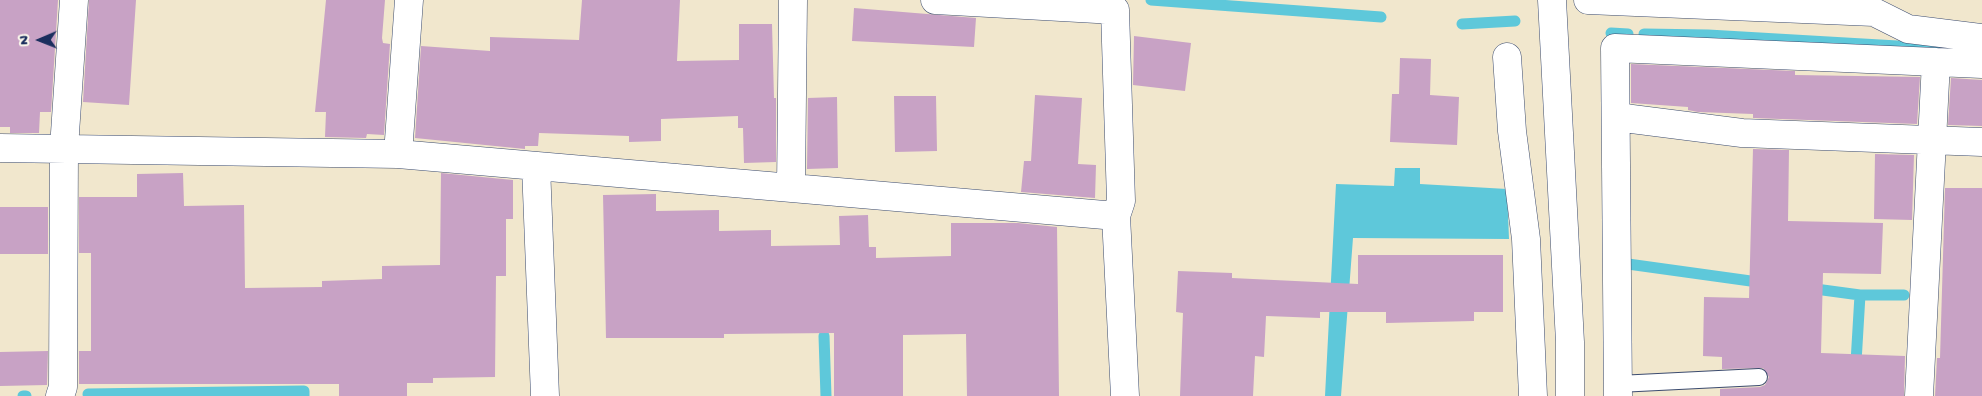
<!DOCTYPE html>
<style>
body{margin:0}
#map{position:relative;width:1982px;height:396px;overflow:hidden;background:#f1e7cd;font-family:"Gochi Hand",sans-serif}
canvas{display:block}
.north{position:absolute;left:15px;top:15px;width:50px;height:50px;-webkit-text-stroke:4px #fbf7ec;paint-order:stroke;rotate:269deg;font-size:14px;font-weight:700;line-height:20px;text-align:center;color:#1b2f5e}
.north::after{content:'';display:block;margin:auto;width:18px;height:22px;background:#1b2f5e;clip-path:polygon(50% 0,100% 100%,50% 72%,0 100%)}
</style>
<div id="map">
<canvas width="1982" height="396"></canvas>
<div class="north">N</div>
</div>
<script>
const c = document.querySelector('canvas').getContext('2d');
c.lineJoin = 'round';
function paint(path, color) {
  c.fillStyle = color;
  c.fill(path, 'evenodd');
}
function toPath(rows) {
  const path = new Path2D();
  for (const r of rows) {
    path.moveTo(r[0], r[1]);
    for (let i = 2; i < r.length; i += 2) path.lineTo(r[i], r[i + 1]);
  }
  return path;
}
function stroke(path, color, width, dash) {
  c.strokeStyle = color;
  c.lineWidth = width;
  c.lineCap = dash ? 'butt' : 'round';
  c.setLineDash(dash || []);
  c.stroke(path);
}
paint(toPath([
 [1395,168,1420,168,1420,184,1507,189,1509,239,1353,238,1341,396,1325,396,1336,184,1394,186]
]), '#5ec8da');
stroke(toPath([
 [1151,0,1381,17],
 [1462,24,1515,21],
 [1611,33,1628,34],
 [1644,34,1708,35,1966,50],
 [1628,264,1765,283],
 [1808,288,1860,295,1904,295],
 [824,336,826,396],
 [88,394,304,391,304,396],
 [23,396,26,396],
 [1854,396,1860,295]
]), '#5ec8da', 11);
paint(toPath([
 [0,0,58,0,51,112,40,112,39,133,10,133,10,127,0,127],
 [89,0,136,0,129,105,83,102],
 [326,0,385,0,382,38,383,43,390,44,384,135,367,134,366,138,325,137,326,112,315,112],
 [582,0,680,0,677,61,739,60,739,24,772,24,774,98,776,98,776,162,744,163,743,128,738,128,738,116,661,119,661,141,629,142,629,136,539,133,538,146,525,146,525,149,415,138,421,46,490,51,490,37,579,40],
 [854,8,976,18,974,47,852,41],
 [1134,36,1191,43,1185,91,1133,85],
 [1400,58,1431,59,1430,95,1459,97,1457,145,1390,142,1392,94,1399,94],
 [1631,64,1795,71,1795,75,1920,77,1917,124,1753,118,1753,114,1698,112,1688,110,1688,107,1631,103],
 [1951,78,1982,80,1982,126,1948,125],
 [1035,95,1082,98,1078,164,1096,165,1095,198,1021,192,1024,161,1031,161],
 [894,96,936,96,937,151,895,152],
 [837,97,838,168,807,169,808,98],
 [1753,149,1789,150,1788,221,1883,223,1881,274,1823,273,1821,353,1905,356,1904,396,1720,396,1720,389,1760,387,1765,385,1769,377,1763,368,1722,369,1722,357,1703,356,1704,297,1749,298],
 [1875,154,1914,155,1912,220,1874,219],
 [183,173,184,206,244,205,245,288,322,287,322,281,382,279,382,266,440,265,441,173,513,180,513,219,506,219,506,276,496,276,495,377,433,378,433,383,407,383,407,396,339,396,339,384,79,384,79,351,91,351,91,253,79,253,79,197,137,197,137,174],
 [1945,188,1982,188,1982,396,1935,396,1937,358,1940,358],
 [656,194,656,211,719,210,719,231,771,230,771,246,840,245,839,216,868,215,869,247,876,247,876,258,951,256,951,223,1018,223,1057,227,1059,396,967,396,966,334,903,335,903,396,834,396,834,333,724,334,724,338,606,338,603,195],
 [0,207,48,207,48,254,0,254],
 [1358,255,1503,255,1503,312,1474,312,1474,321,1386,323,1386,312,1320,312,1320,318,1266,316,1264,357,1255,356,1253,396,1180,396,1183,313,1176,312,1178,271,1232,273,1232,278,1358,284],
 [48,351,47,385,0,386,0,352]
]), '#c8a2c5');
const lane = toPath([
 [1618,384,1759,377]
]);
const street = toPath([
 [935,0,1115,10,1121,201,1116,216,1125,396],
 [1552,0,1570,342,1570,396],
 [1588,0,1874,12,1908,29,1982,38],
 [1507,57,1512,131,1526,239,1533,396],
 [1616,117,1742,133,1982,142],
 [0,148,398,154,1116,216],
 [398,154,409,0],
 [536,166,545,396],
 [791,188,793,0],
 [60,396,63,387,64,148,74,0],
 [1618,396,1615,48,1982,64],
 [1919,396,1936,62]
]);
stroke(lane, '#3b4b6f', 18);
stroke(street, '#3b4b6f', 29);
stroke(lane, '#fff', 16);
stroke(street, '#fff', 28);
</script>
